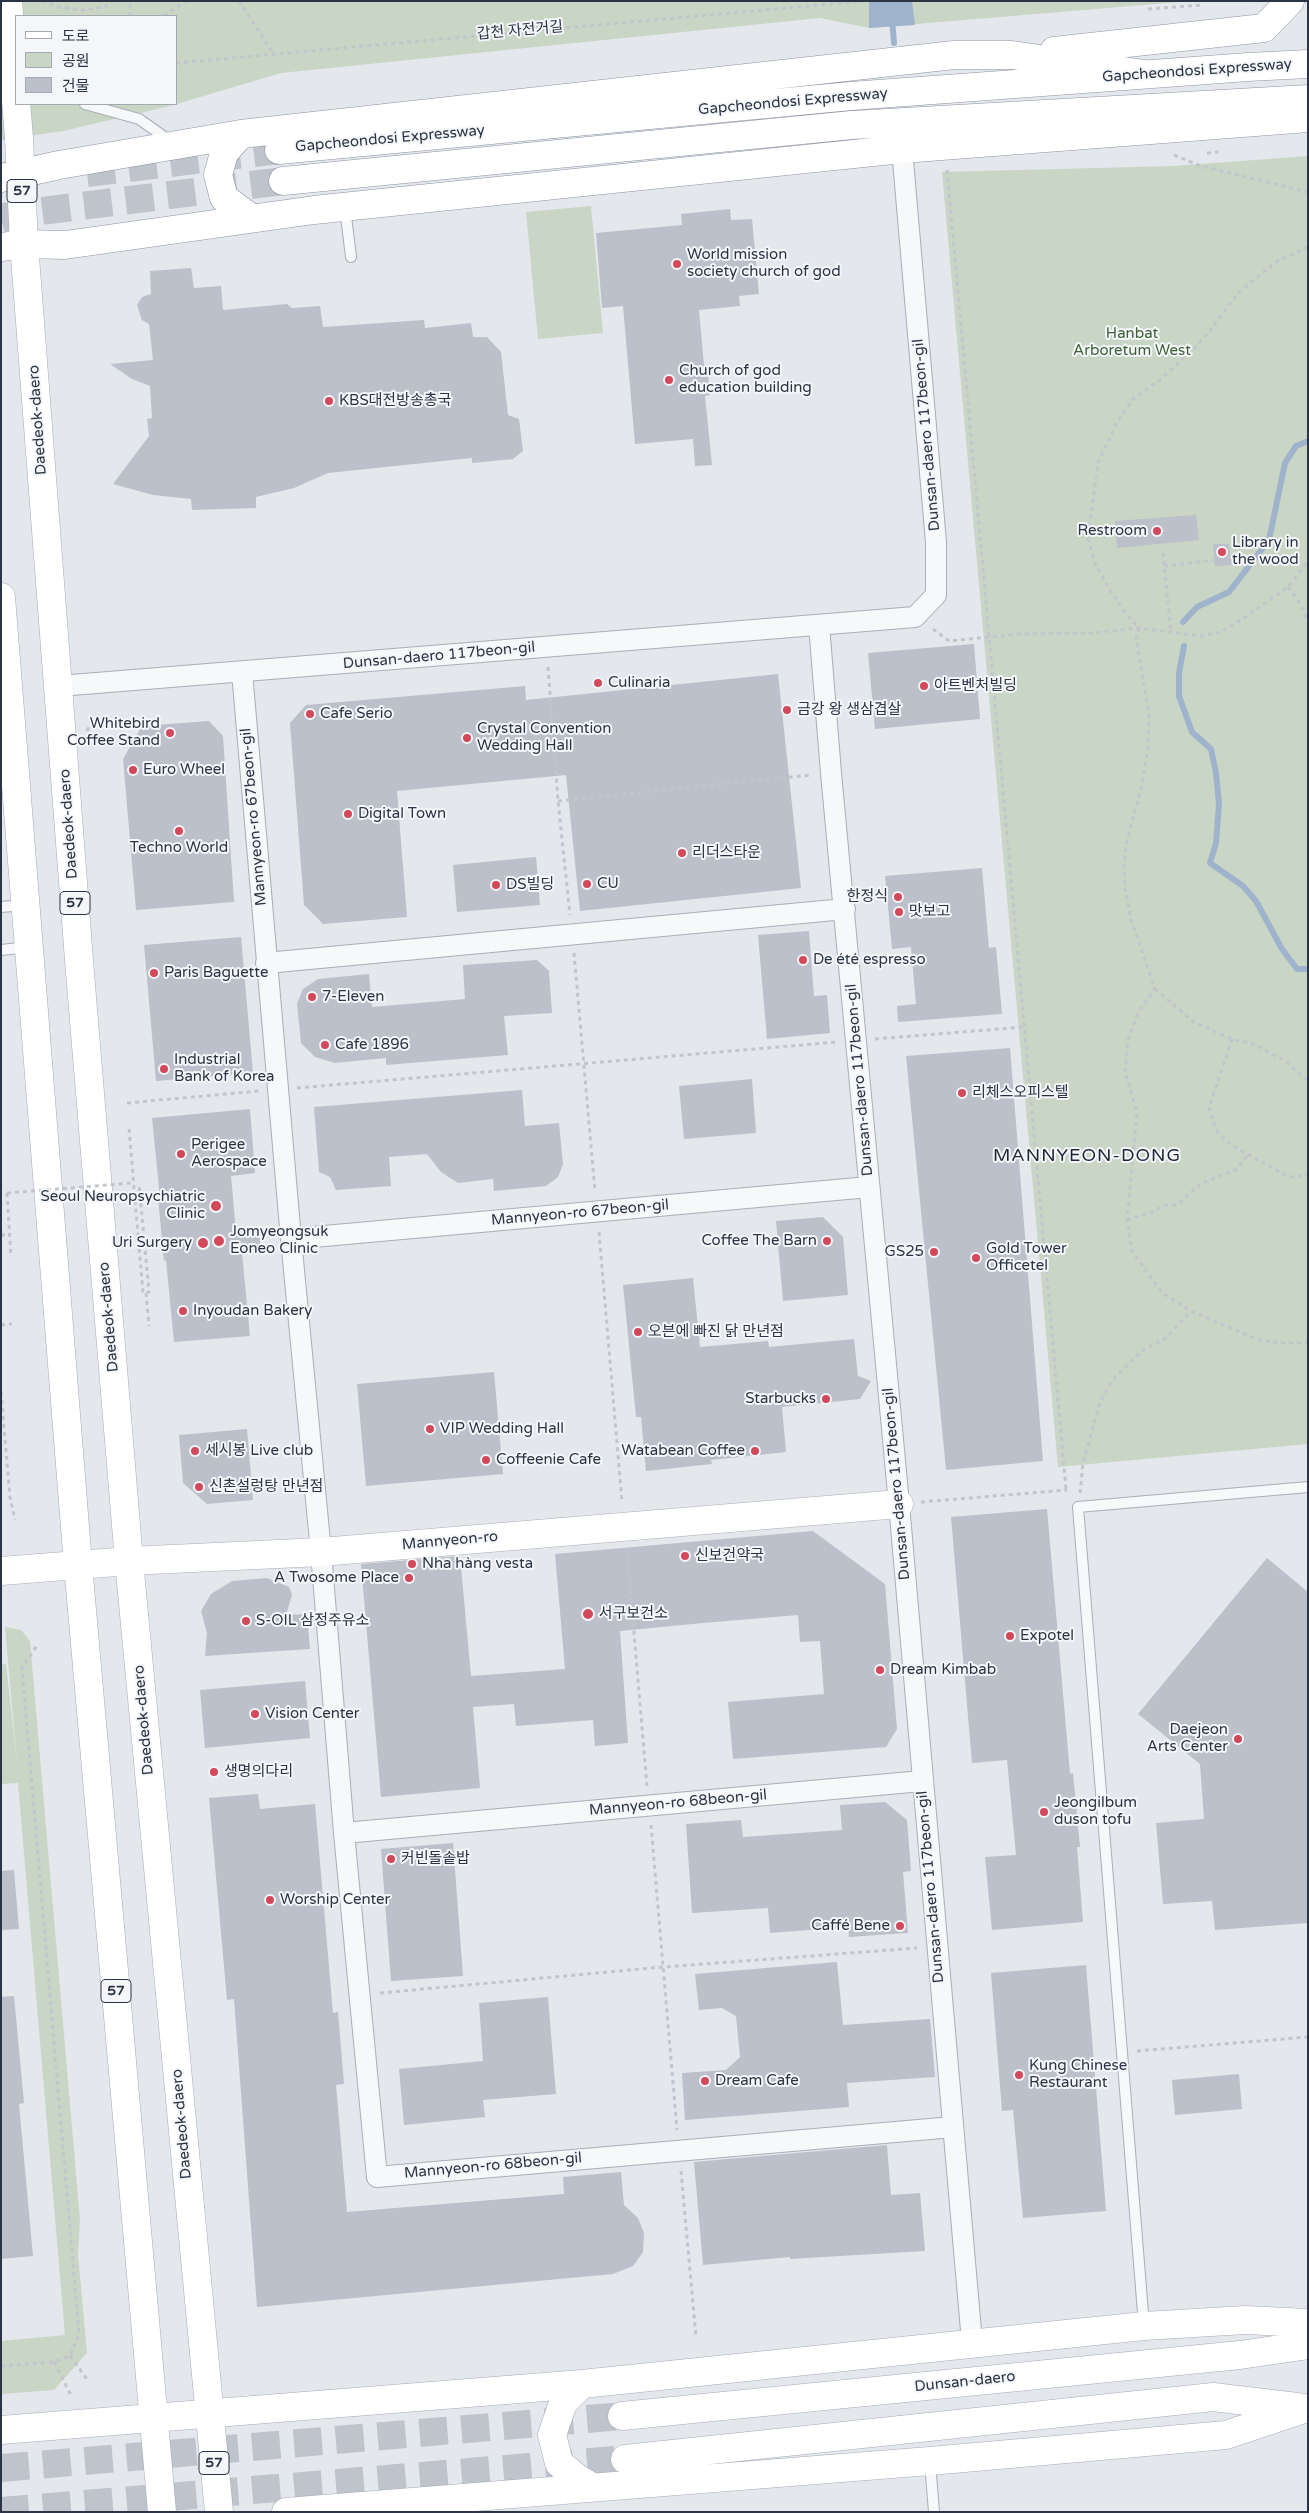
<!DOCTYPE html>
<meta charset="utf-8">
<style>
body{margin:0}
#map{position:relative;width:1309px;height:2513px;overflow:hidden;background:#e4e7ec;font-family:"Varela Round","Noto Sans KR",sans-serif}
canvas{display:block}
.frame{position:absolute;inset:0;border:2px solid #2b3445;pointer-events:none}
.legend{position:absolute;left:15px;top:15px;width:162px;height:90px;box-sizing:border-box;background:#f4f6f9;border:1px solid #a4a8b1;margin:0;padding:6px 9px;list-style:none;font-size:15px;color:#2b3445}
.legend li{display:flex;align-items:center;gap:10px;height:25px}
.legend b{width:25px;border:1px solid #a4a8b1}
</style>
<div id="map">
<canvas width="1309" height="2513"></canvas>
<div class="frame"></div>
<ul class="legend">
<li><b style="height:6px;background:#fff"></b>도로</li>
<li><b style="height:14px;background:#c9d6c5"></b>공원</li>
<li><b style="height:14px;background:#bbc0ca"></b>건물</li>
</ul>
</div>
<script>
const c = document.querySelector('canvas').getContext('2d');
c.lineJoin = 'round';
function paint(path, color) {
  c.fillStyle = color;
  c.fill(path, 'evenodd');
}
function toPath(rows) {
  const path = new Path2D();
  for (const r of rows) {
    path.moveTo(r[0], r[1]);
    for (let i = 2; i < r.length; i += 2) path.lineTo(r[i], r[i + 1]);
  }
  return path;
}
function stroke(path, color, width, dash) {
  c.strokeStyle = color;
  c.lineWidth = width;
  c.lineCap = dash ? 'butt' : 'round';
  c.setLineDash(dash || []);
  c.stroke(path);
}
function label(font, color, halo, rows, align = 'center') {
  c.font = font + ' "Varela Round","Noto Sans KR",sans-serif';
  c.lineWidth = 4;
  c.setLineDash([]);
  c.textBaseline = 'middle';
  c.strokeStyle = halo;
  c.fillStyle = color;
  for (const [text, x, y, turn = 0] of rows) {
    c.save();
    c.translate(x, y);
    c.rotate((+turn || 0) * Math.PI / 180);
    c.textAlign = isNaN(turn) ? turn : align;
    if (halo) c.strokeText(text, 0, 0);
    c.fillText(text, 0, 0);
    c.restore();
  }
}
paint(toPath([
 [1,1,1191,1,869,28,820,18,281,73,170,106,63,131,1,140],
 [16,16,176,16,176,104,16,104],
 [1308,156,1308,1444,1058,1467,942,172,1173,166],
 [591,206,603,333,538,339,526,212],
 [5,1627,21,1630,30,1641,80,2220,78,2254,87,2353,54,2390,1,2394,1,2341,65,2335,18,1783,1,1784,1,1664,6,1664,17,1762]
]), '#c9d6c5');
paint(toPath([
 [869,1,912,1,915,25,869,28]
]), '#9fb4cc');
stroke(toPath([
 [892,19,894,43],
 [1183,622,1197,607,1229,592,1269,540,1285,463,1296,446,1308,441],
 [1184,646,1179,673,1179,696,1192,732,1211,749,1216,773,1219,804,1216,843,1210,863,1243,886,1256,901,1282,949,1297,969,1308,969]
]), '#9fb4cc', 6);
paint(toPath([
 [730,209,731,220,752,219,759,294,739,296,740,306,699,310,704,365,707,365,710,395,705,396,712,465,695,466,693,439,635,444,623,306,602,308,596,233,682,225,681,214],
 [191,268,194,288,221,286,223,310,287,304,292,308,320,306,323,327,424,320,425,328,471,323,473,337,487,337,501,352,508,415,519,419,523,451,513,459,472,463,472,458,328,473,294,488,256,497,256,508,192,510,191,499,153,495,113,484,149,436,147,419,152,418,150,386,132,379,110,364,153,360,149,324,142,320,137,305,142,297,151,294,150,271],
 [1196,515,1199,540,1117,548,1115,521],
 [1213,544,1229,544,1232,565,1215,566],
 [974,644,980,719,875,729,868,653],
 [778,674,801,888,580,911,566,775,397,791,407,917,323,924,304,905,290,723,306,705,525,686,526,700],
 [209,721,223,736,234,902,136,910,123,759,142,726],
 [536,857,540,905,457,912,453,865],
 [982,868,989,948,996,947,1002,1014,898,1022,897,1006,916,1004,911,947,892,949,885,876],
 [809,931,814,996,827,995,830,1033,767,1039,758,935],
 [241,937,253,1073,156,1081,144,945],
 [537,960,549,971,552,1013,504,1016,508,1055,386,1065,386,1058,335,1063,315,1057,301,1043,297,1004,303,989,318,979,369,974,372,1007,465,999,463,965],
 [1010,1048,1043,1461,946,1470,906,1056],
 [752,1079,756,1133,684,1139,679,1086],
 [522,1090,525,1126,559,1123,563,1164,558,1177,546,1186,494,1191,493,1179,458,1183,441,1172,427,1154,389,1157,391,1186,336,1190,330,1177,319,1172,314,1107],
 [250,1109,255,1173,231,1176,236,1231,259,1229,261,1251,242,1253,250,1336,174,1342,166,1260,164,1261,158,1198,160,1198,152,1118],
 [823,1217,843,1237,848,1295,783,1301,776,1221],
 [693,1278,700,1347,768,1341,769,1347,854,1339,858,1376,871,1381,860,1399,782,1407,786,1452,711,1460,712,1464,646,1471,641,1417,636,1417,623,1285],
 [494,1372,503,1474,366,1486,357,1384],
 [247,1429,253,1500,207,1504,183,1483,179,1435],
 [1047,1509,1070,1774,1073,1773,1080,1847,1077,1847,1083,1922,992,1930,985,1857,1016,1855,1007,1760,972,1763,951,1517],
 [813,1531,885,1584,897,1729,886,1747,733,1759,728,1702,824,1694,820,1641,800,1642,798,1615,703,1623,620,1631,628,1743,595,1746,593,1720,516,1726,514,1704,473,1707,480,1788,381,1797,361,1564,460,1556,471,1676,565,1669,555,1554],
 [1267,1558,1308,1592,1308,1923,1215,1930,1212,1901,1163,1904,1156,1823,1204,1819,1200,1764,1138,1714],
 [267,1578,289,1587,292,1595,286,1615,307,1614,310,1649,205,1656,207,1633,201,1611,211,1594,232,1581],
 [305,1681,310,1738,205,1748,200,1690],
 [258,1794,260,1809,315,1804,333,2013,338,2012,344,2084,336,2085,347,2212,564,2194,563,2177,621,2172,624,2205,638,2218,644,2233,643,2252,633,2266,613,2274,257,2307,234,1999,227,2000,209,1798],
 [885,1802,907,1820,911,1871,903,1872,908,1933,849,1937,848,1927,770,1933,768,1908,692,1913,686,1824,741,1820,743,1837,842,1830,840,1805],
 [453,1843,463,1976,391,1981,381,1849],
 [14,1870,19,1929,1,1930,1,1871],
 [837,1962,843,2025,930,2019,935,2077,847,2083,849,2107,685,2120,682,2073,726,2070,740,2057,736,2016,722,2008,699,2010,695,1974],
 [1086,1965,1106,2211,1023,2218,1013,2110,1002,2111,991,1973],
 [14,1996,24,2103,19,2104,33,2256,1,2259,1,1997],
 [548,1997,556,2094,483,2100,485,2117,404,2125,399,2069,483,2061,479,2003],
 [1239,2074,1242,2109,1175,2115,1172,2080],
 [887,2145,891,2195,920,2193,925,2251,790,2259,790,2257,703,2265,694,2162]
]), '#bbc0ca');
stroke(toPath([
 [1,2468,622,2416],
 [1,2511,625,2459]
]), '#bfc3cb', 28, [28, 14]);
stroke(toPath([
 [87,173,279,150],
 [1,218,17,214,283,181]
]), '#bfc3cb', 28, [28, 14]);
const lane = toPath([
 [85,104,139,119,170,141],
 [345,208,351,257],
 [1,907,24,905],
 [1,950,28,947],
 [1144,2325,1078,1507,1308,1487],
 [930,2463,934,2512]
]);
const street = toPath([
 [819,625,831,773,899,1504,972,2342],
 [242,672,291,1239,321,1552,344,1833,377,2177,953,2127],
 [59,686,915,617,936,595,936,542,902,149],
 [266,963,845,909],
 [291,1239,869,1187],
 [344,1833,922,1781]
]);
const secondary = toPath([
 [1,1571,129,1561,321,1552,899,1504]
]);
const primary = toPath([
 [19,138,24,244,80,973,129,1561,219,2512],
 [1,597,78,1565,162,2512],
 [582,2384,563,2403,552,2435,559,2463,577,2478,592,2487],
 [622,2416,1240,2355,1308,2345],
 [1,2430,582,2384,1144,2326,1245,2320,1308,2323],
 [625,2459,1213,2397,1297,2407],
 [286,2512,930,2461,1226,2435,1307,2408]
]);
const highway = toPath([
 [1054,51,1264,28,1290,1],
 [241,134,224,153,218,175,224,198,251,218],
 [279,150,851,96,1248,67,1308,64],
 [1,178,59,165,241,134,954,55,1012,55,1144,74],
 [283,181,852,125,1308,99],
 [1,247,24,244,65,245,314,210,902,149,1308,118]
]);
stroke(lane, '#a9aeb7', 12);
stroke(street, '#a9aeb7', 22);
stroke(secondary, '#a9aeb7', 29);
stroke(primary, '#a3abb8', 29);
stroke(highway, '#8b94a3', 29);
stroke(toPath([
 [42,1,59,7,83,10,104,7,113,1],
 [239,1,273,53],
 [1148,9,1202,5],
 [130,16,130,1],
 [164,16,186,1],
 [176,63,864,1],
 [1207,153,1218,152],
 [1174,155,1201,166,1308,192],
 [947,170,1066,1489],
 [1308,247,1276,262,1239,292,1208,333,1189,353,1160,380,1133,399,1116,424,1098,463,1088,539,1095,563,1108,587,1126,614,1139,628,1136,638,1149,716,1148,748,1141,789,1127,840,1124,863,1125,888,1131,919,1155,989,1139,1011,1128,1039,1125,1072,1137,1112,1127,1220,1132,1250,1147,1273,1164,1294,1191,1311,1259,1340,1281,1343,1308,1343],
 [1163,553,1171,633],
 [1164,566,1214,560],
 [1288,587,1298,600,1308,621],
 [933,629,949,641,1019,634,1091,633,1139,628,1200,636,1221,632,1244,618,1288,587,1308,561],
 [548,667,558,801,570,915],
 [87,731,93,719],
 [558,801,811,775],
 [574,953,595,1191],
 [1155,989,1194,1022,1232,1039,1254,1044,1285,1061,1308,1081],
 [875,1039,1024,1027],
 [1232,1039,1209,1108,1216,1130,1226,1141,1238,1149,1289,1177,1308,1175],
 [297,1088,837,1042],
 [127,1103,259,1091],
 [129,1129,143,1293,149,1292,139,1184],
 [7,1193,11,1257],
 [1127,1220,1152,1212,1166,1205,1177,1205,1202,1183,1237,1169,1248,1154],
 [599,1232,622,1502],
 [1,1235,5,1235],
 [146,1293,149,1326],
 [1,1325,12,1324],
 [1,1392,10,1497,15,1520],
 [1080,1493,1083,1463,1100,1402,1114,1378,1142,1351,1166,1338,1191,1311],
 [921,1502,1067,1490],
 [627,1551,647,1786],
 [651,1825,677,2130],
 [380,1993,663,1967,917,1948],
 [1137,2051,1308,2037],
 [681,2171,696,2337],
 [70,2356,87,2379],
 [54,2362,72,2397],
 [1,2366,54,2362,70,2356,79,2334,22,1668,38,1644]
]), '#c2c5cb', 3, [4, 4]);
stroke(lane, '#f7f8fa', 10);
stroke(street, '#f7f8fa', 20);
stroke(secondary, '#fff', 28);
stroke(primary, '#fff', 28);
stroke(highway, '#fff', 28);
const primaryBridge = toPath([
 [8,1,19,138]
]);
stroke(primaryBridge, '#a3abb8', 29, []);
stroke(toPath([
 [7,1193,132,1183]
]), '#c2c5cb', 3, [4, 4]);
stroke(primaryBridge, '#fff', 28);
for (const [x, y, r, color] of [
 [677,264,5,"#d1495b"],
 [669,380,5,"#d1495b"],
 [329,401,5,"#d1495b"],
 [1157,531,5,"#d1495b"],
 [1222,552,5,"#d1495b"],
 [598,683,5,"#d1495b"],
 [924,686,5,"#d1495b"],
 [787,710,5,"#d1495b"],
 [310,714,5,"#d1495b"],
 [170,733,5,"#d1495b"],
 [467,738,5,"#d1495b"],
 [133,770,5,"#d1495b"],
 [348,814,5,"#d1495b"],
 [179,831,5,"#d1495b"],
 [682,853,5,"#d1495b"],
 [587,884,5,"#d1495b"],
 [496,885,5,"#d1495b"],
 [898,897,5,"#d1495b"],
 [899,912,5,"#d1495b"],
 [803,960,5,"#d1495b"],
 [154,973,5,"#d1495b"],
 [312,997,5,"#d1495b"],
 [325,1045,5,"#d1495b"],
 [164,1069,5,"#d1495b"],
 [962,1093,5,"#d1495b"],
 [181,1154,5,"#d1495b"],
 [216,1206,6,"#d1495b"],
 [219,1241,6,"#d1495b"],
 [827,1241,5,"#d1495b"],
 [203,1243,6,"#d1495b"],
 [934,1252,5,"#d1495b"],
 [976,1258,5,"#d1495b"],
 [183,1311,5,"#d1495b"],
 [638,1332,5,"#d1495b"],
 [826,1399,5,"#d1495b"],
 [430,1429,5,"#d1495b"],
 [195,1451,5,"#d1495b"],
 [755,1451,5,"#d1495b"],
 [486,1460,5,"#d1495b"],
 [199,1487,5,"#d1495b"],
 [685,1556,5,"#d1495b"],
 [412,1564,5,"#d1495b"],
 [409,1578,5,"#d1495b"],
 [588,1614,6,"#d1495b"],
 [246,1621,5,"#d1495b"],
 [1010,1636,5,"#d1495b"],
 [880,1670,5,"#d1495b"],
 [255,1714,5,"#d1495b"],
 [1238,1739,5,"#d1495b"],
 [214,1772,5,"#d1495b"],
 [1044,1812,5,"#d1495b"],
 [391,1859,5,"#d1495b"],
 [270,1900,5,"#d1495b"],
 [900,1926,5,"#d1495b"],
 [1019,2075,5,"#d1495b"],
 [705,2081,5,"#d1495b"]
]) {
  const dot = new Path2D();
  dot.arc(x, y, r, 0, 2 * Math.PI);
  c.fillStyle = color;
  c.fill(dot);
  stroke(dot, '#f4f6f9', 2);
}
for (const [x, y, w] of [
 [22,191,30],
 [75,903,30],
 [116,1991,30],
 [214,2463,30]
]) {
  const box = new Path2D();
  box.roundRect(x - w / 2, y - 11.5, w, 23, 4);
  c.fillStyle = '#f4f6f9';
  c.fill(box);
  stroke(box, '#2b3445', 1);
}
label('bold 14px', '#2b3445', null, [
 ["57",22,191],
 ["57",75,903],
 ["57",116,1991],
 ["57",214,2463]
]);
label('15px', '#2b3445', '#f4f6f9', [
 ["갑천 자전거길",520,31,-5],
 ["Gapcheondosi Expressway",1197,71,-4],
 ["Gapcheondosi Expressway",793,102,-5],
 ["Gapcheondosi Expressway",390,139,-5],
 ["Daedeok-daero",38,420,-94],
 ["Dunsan-daero 117beon-gil",927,435,-95],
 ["Dunsan-daero 117beon-gil",439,656,-5],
 ["Mannyeon-ro 67beon-gil",254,817,-95],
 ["Daedeok-daero",69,824,-94],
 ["Dunsan-daero 117beon-gil",860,1080,-95],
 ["Mannyeon-ro 67beon-gil",580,1213,-5],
 ["Daedeok-daero",109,1317,-95],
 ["Dunsan-daero 117beon-gil",897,1484,-95],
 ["Mannyeon-ro",450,1541,-5],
 ["Daedeok-daero",144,1720,-95],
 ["Mannyeon-ro 68beon-gil",678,1803,-5],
 ["Dunsan-daero 117beon-gil",931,1887,-95],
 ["Daedeok-daero",182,2124,-95],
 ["Mannyeon-ro 68beon-gil",493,2166,-5],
 ["Dunsan-daero",965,2382,-6]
]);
label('15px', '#2b3445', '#f4f6f9', [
 ["World mission",687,255],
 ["society church of god",687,272],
 ["Church of god",679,371],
 ["education building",679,388],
 ["KBS대전방송총국",339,401],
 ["Restroom",1147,531,"right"],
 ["Library in",1232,543],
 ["the wood",1232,560],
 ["Culinaria",608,683],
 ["아트벤처빌딩",934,686],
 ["금강 왕 생삼겹살",797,710],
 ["Cafe Serio",320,714],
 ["Whitebird",160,724,"right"],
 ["Coffee Stand",160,741,"right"],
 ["Crystal Convention",477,729],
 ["Wedding Hall",477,746],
 ["Euro Wheel",143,770],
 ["Digital Town",358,814],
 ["Techno World",179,848,"center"],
 ["리더스타운",692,853],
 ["CU",597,884],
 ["DS빌딩",506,885],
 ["한정식",888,897,"right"],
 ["맛보고",909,912],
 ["De été espresso",813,960],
 ["Paris Baguette",164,973],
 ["7-Eleven",322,997],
 ["Cafe 1896",335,1045],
 ["Industrial",174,1060],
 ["Bank of Korea",174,1077],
 ["리체스오피스텔",972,1093],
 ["Perigee",191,1145],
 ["Aerospace",191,1162],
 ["Seoul Neuropsychiatric",205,1197,"right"],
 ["Clinic",205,1214,"right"],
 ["Jomyeongsuk",230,1232],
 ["Eoneo Clinic",230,1249],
 ["Coffee The Barn",817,1241,"right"],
 ["Uri Surgery",192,1243,"right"],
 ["Gold Tower",986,1249],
 ["Officetel",986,1266],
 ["GS25",924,1252,"right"],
 ["Inyoudan Bakery",193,1311],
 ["오븐에 빠진 닭 만년점",648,1332],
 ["Starbucks",816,1399,"right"],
 ["VIP Wedding Hall",440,1429],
 ["세시봉 Live club",205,1451],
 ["Watabean Coffee",745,1451,"right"],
 ["Coffeenie Cafe",496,1460],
 ["신촌설렁탕 만년점",209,1487],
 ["신보건약국",695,1556],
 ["Nha hàng vesta",422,1564],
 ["A Twosome Place",399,1578,"right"],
 ["서구보건소",599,1614],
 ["S-OIL 삼정주유소",256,1621],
 ["Expotel",1020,1636],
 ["Dream Kimbab",890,1670],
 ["Vision Center",265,1714],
 ["Daejeon",1228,1730,"right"],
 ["Arts Center",1228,1747,"right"],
 ["생명의다리",224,1772],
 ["Jeongilbum",1054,1803],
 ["duson tofu",1054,1820],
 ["커빈돌솥밥",401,1859],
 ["Worship Center",280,1900],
 ["Caffé Bene",890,1926,"right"],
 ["Kung Chinese",1029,2066],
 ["Restaurant",1029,2083],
 ["Dream Cafe",715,2081]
], 'left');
label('15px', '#3f6138', '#f4f6f9', [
 ["Hanbat",1132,334],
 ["Arboretum West",1132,351]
]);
c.letterSpacing = '1px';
label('18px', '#1d2536', '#f4f6f9', [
 ["MANNYEON-DONG",1087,1156]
]);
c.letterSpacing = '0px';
</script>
